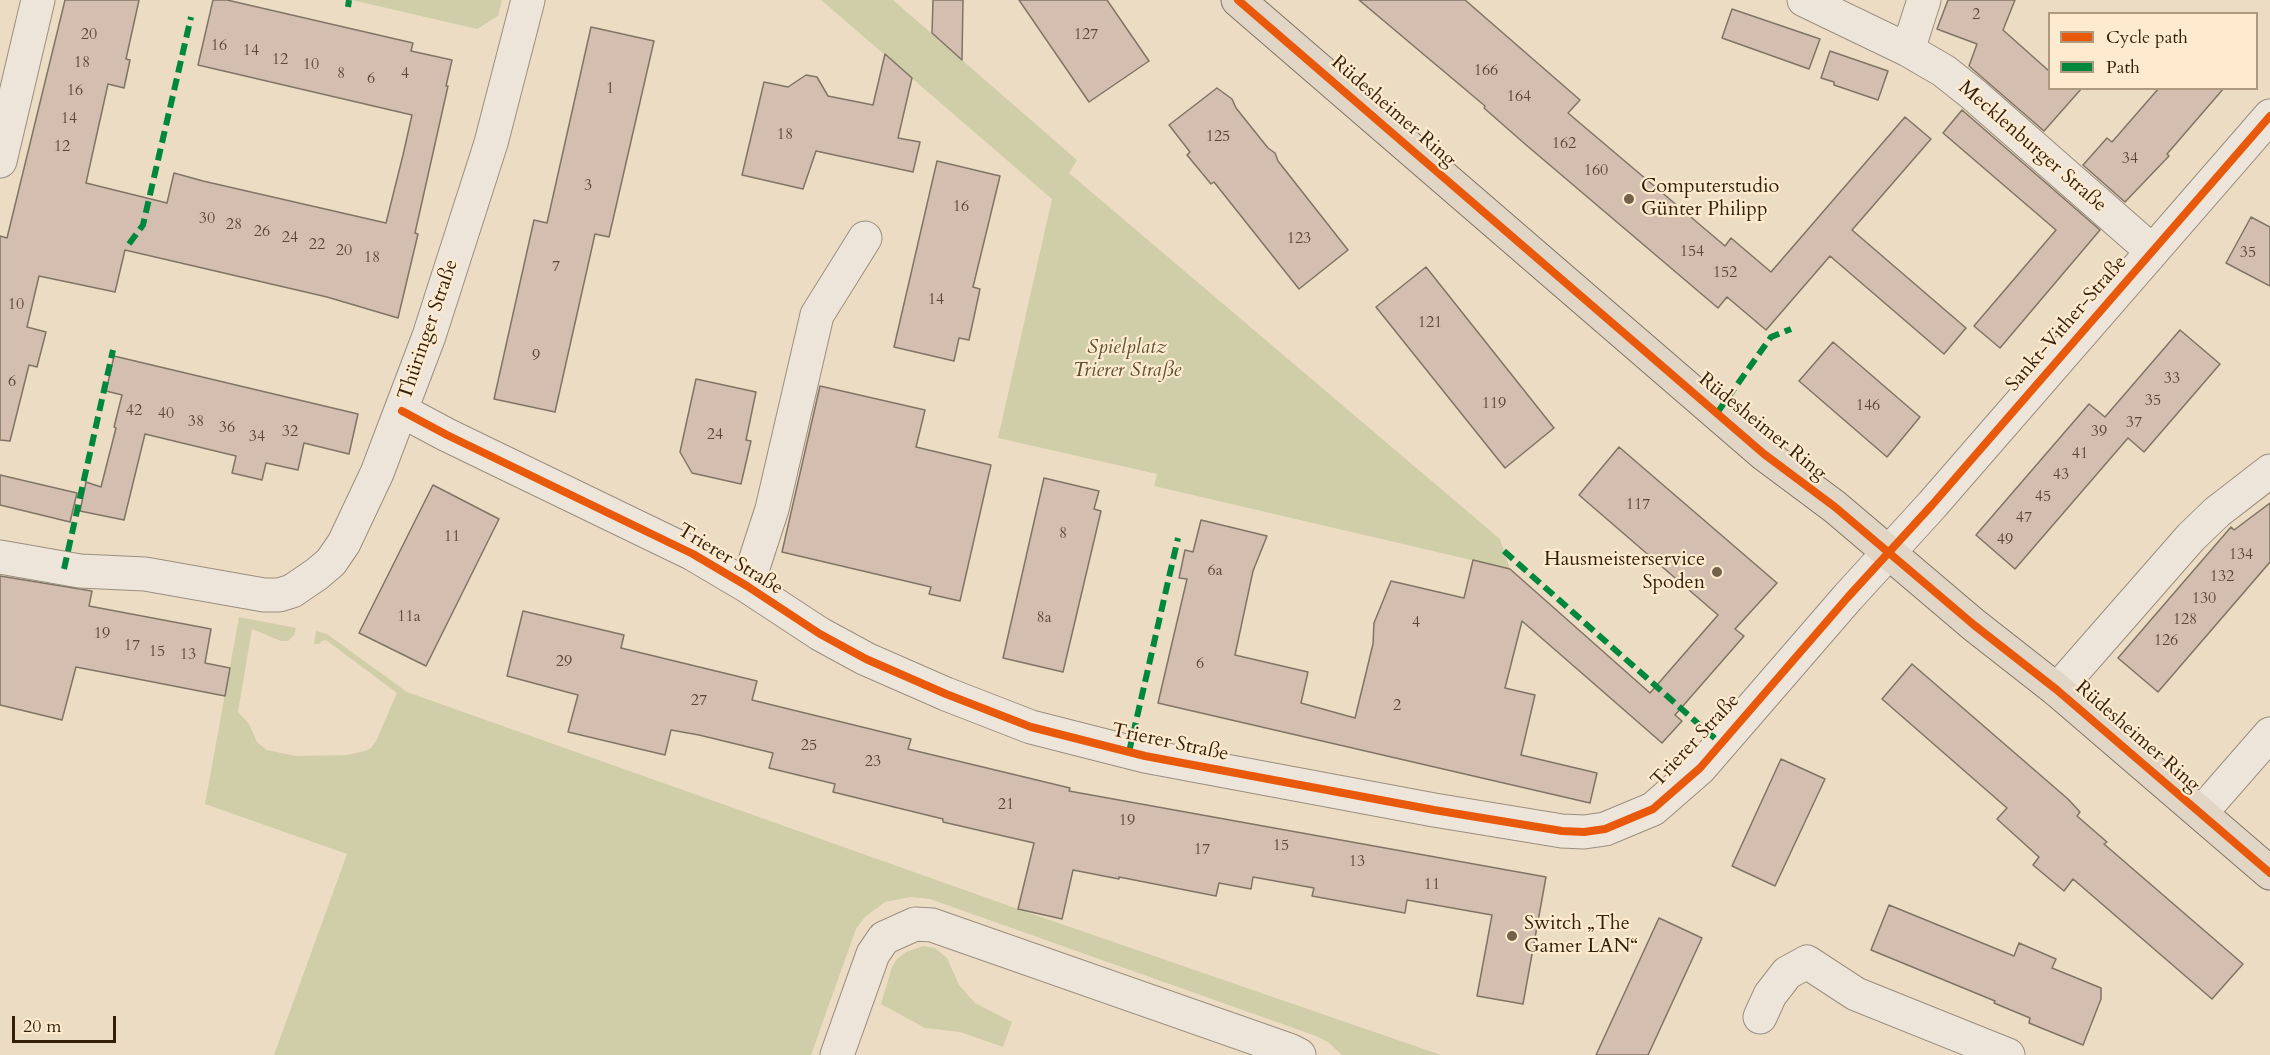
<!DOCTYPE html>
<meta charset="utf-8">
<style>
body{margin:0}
#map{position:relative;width:2270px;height:1055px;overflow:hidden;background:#ecdcc4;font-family:Cardo,serif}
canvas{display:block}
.legend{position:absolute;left:2048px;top:12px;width:210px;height:78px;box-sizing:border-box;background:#feeace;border:2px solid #ad9980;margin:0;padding:8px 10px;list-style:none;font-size:18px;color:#341f0b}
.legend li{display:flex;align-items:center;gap:12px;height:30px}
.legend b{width:30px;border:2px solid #ad9980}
.scale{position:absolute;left:12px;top:1016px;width:104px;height:27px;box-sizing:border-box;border:3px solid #341f0b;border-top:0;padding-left:8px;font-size:18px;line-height:21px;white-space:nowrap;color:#341f0b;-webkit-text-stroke:4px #feeace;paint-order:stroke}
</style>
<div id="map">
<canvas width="2270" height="1055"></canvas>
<ul class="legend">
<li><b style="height:8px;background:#e8590c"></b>Cycle path</li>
<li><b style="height:8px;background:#00873e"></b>Path</li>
</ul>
<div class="scale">20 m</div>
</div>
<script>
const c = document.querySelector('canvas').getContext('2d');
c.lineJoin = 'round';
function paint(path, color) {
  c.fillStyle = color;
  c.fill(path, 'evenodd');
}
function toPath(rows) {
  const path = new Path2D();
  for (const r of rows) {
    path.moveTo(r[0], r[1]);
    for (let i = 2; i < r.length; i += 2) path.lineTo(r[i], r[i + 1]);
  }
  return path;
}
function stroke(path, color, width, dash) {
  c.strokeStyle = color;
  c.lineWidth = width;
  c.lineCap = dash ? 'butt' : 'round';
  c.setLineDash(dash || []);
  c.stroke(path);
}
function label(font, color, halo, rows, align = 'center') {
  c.font = font + ' Cardo,serif';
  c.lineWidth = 4.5;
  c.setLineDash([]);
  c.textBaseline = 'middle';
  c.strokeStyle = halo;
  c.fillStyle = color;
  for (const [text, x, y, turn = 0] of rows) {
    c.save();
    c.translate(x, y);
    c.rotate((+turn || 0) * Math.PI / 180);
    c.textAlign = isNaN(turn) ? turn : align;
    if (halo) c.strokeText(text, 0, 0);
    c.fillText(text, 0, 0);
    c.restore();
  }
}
paint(toPath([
 [352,0,502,0,498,16,477,29],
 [821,0,893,0,1077,160,1069,173,1500,539,1510,569,1154,486,1157,474,998,438,1052,199],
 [239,617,296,628,294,635,288,641,281,641,252,629,238,712,249,724,257,742,267,750,296,756,347,755,365,751,371,748,376,741,397,693,326,640,322,641,319,644,314,644,316,631,327,634,407,692,1018,909,1441,1055,1342,1055,1328,1042,1316,1036,930,899,911,897,885,902,865,917,856,929,811,1055,274,1055,347,854,205,804],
 [923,946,935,948,947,958,959,985,975,1003,1012,1022,1003,1047,960,1032,925,1028,881,1004,892,967,897,959,906,952]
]), '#d0cea8');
const building = toPath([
 [65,0,139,0,126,59,130,60,124,88,108,84,86,183,167,203,174,173,203,181,386,223,403,155,412,115,198,65,213,0,227,0,413,43,411,51,452,60,446,86,448,86,415,233,418,234,398,318,327,297,125,250,115,292,39,276,27,327,46,332,37,367,29,365,10,441,0,440,0,236,7,238,65,0],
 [933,0,963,0,962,60,932,33,933,0],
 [1019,0,1107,0,1149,61,1089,102,1019,0],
 [1359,0,1465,0,1580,100,1568,113,1725,246,1731,238,1771,272,1905,117,1931,139,1852,230,1966,328,1944,354,1830,256,1766,330,1727,297,1718,308,1525,144,1484,108,1485,106,1359,0],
 [1948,0,2015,0,2003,30,2049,71,2049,88,2082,88,2044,131,1969,66,1977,44,1937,29,1948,0],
 [1732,9,1820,39,1809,69,1722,38,1732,9],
 [591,27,654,41,609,237,595,234,555,412,494,399,534,220,547,223,591,27],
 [1830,51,1888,71,1878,100,1834,85,1834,82,1821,78,1830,51],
 [885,54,912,78,898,138,920,142,913,172,816,151,803,189,742,175,764,82,788,87,806,75,817,77,828,96,873,105,885,54],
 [1217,88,1232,99,1236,108,1268,148,1275,153,1278,161,1348,250,1299,289,1214,182,1211,184,1187,155,1190,152,1169,125,1217,88],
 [2159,88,2224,88,2167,154,2169,156,2125,202,2083,165,2107,138,2112,142,2159,88],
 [1962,110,2100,230,2000,348,1974,326,2056,230,1943,133,1962,110],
 [937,161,1000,176,973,287,980,289,969,340,959,338,954,361,894,347,937,161],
 [2251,217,2270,227,2270,286,2226,263,2251,217],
 [1426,267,1554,428,1505,468,1376,307,1426,267],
 [2180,330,2220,364,2144,452,2128,438,2015,569,1976,535,2089,404,2105,417,2180,330],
 [1833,342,1920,417,1887,457,1799,381,1833,342],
 [114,356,358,414,349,454,304,443,298,470,266,463,262,480,232,473,236,456,145,434,124,520,80,511,86,482,101,487,116,428,114,427,122,395,106,391,114,356],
 [696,379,756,392,746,440,751,441,741,484,692,473,680,452,696,379],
 [820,386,925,410,916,447,991,465,960,601,929,594,931,587,782,552,820,386],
 [1619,447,1777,583,1735,629,1744,636,1675,715,1682,721,1662,743,1522,621,1505,688,1535,695,1521,755,1597,773,1590,803,1158,703,1187,579,1179,578,1185,550,1193,552,1201,520,1267,536,1253,571,1235,655,1308,672,1301,703,1355,718,1373,644,1374,623,1391,581,1464,598,1473,560,1510,569,1650,693,1718,615,1579,495,1619,447],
 [0,475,77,493,70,522,0,505,0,475],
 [1044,478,1099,491,1094,509,1101,511,1063,672,1003,658,1044,478],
 [433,485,499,519,426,666,359,633,433,485],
 [2270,503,2270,562,2158,692,2118,658,2231,527,2234,530,2270,503],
 [0,576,92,591,89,606,211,629,205,663,230,668,225,696,76,667,62,720,0,705,0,576],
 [523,611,624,635,621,648,757,681,752,700,911,739,908,749,1070,788,1069,791,1546,877,1523,1004,1477,996,1492,915,1407,900,1405,913,1312,896,1314,888,1253,877,1251,889,1219,883,1216,896,1119,877,1119,879,1073,870,1062,919,1018,909,1034,843,943,822,943,819,833,792,835,784,769,768,773,753,699,735,671,730,665,755,568,732,578,695,507,676,523,611],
 [1912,664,2068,799,2080,812,2077,816,2107,842,2104,844,2243,964,2212,999,2073,879,2064,891,2033,865,2039,857,1997,819,2007,808,1882,699,1912,664],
 [1781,759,1825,779,1775,886,1732,866,1781,759],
 [1889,905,2014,956,2019,943,2056,959,2052,968,2101,988,2101,999,2083,1045,2029,1023,2030,1018,1994,1003,1995,1001,1871,950,1889,905],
 [1659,918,1702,938,1648,1055,1596,1055,1659,918]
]);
paint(building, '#d4beaf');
stroke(building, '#807465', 1.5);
const minor = toPath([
 [1804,0,1908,50,1944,71,1973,94,2152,251],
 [1908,50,1924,0],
 [0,161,38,0],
 [402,411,447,435,693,554,747,586,820,634,866,659,946,694,1031,727,1145,756,1434,810,1562,831,1584,832,1605,829,1653,809,1700,768,1848,597,1932,505,2270,116],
 [0,557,80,571,145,574,264,595,279,595,292,591,317,574,331,562,344,543,377,473,429,336,491,143,528,0],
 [747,586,772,509,817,315,865,238],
 [2057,690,2191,537,2217,512,2270,471],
 [2201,813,2270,734],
 [1760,1017,1770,995,1787,973,1807,962,1856,994,2008,1055],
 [837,1055,873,954,884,938,915,924,932,925,1289,1050,1299,1055]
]);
const major = toPath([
 [1238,0,1764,454,1835,507,1974,625,2057,690,2270,873]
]);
stroke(minor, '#9a8e7e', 35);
stroke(major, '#807465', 35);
stroke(minor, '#eee5da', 33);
stroke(major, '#e1d5c5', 33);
stroke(toPath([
 [348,7,349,0],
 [129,244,143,225,191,17],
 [1717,413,1771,337,1791,329],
 [1504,551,1720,743],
 [64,569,113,350],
 [1129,752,1178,538]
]), '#00873e', 6, [12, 6]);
stroke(toPath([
 [1238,0,1764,454,1835,507,1974,625,2057,690,2270,873],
 [402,411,447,435,693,554,747,586,820,634,866,659,946,694,1031,727,1145,756,1434,810,1562,831,1584,832,1605,829,1653,809,1700,768,1848,597,1932,505,2270,116]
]), '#e8590c', 8);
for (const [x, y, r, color] of [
 [1629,199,6,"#74614c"],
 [1717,572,6,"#74614c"],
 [1512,936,6,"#74614c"]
]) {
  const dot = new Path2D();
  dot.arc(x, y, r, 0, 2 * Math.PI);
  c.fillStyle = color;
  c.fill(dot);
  stroke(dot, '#feeace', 2);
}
label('16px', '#5c4734', null, [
 ["2",1976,15],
 ["20",89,35],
 ["127",1086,35],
 ["16",219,46],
 ["14",251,51],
 ["12",280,60],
 ["18",82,63],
 ["10",311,65],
 ["166",1486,71],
 ["8",341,74],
 ["4",405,74],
 ["6",371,79],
 ["1",610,89],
 ["16",75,91],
 ["164",1519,97],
 ["14",69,119],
 ["18",785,135],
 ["125",1218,137],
 ["162",1564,144],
 ["12",62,147],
 ["34",2130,159],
 ["160",1596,171],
 ["3",588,186],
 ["16",961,207],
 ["30",207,219],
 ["28",234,225],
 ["26",262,232],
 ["24",290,238],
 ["123",1299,239],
 ["22",317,245],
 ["20",344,251],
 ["154",1692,252],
 ["35",2248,253],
 ["18",372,258],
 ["7",556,267],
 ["152",1725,273],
 ["14",936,300],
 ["10",16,305],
 ["121",1430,323],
 ["9",536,356],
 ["33",2172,379],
 ["6",12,382],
 ["35",2153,401],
 ["119",1494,404],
 ["146",1868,406],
 ["42",134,411],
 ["40",166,414],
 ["38",196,422],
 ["37",2134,423],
 ["36",227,428],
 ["32",290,432],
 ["39",2099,432],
 ["24",715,435],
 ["34",257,437],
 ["41",2080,454],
 ["43",2061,475],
 ["45",2043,497],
 ["117",1638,505],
 ["47",2024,518],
 ["8",1063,534],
 ["11",452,537],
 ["49",2005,540],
 ["134",2241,555],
 ["6a",1215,571],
 ["132",2222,577],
 ["130",2204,599],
 ["11a",409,617],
 ["8a",1044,618],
 ["128",2185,620],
 ["4",1416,623],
 ["19",102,634],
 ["126",2166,641],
 ["17",132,646],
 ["15",157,652],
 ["13",188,655],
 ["29",564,662],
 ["6",1200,664],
 ["27",699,701],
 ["2",1397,706],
 ["25",809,746],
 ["23",873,762],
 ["21",1006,805],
 ["19",1127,821],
 ["15",1281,846],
 ["17",1202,850],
 ["13",1357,862],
 ["11",1432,885]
]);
label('20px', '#341f0b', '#feeace', [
 ["Rüdesheimer Ring",1393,112,41],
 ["Mecklenburger Straße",2032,147,41],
 ["Sankt-Vither-Straße",2067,324,-49],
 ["Thüringer Straße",429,330,-71],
 ["Rüdesheimer Ring",1762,427,39],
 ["Trierer Straße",730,560,31],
 ["Rüdesheimer Ring",2137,737,41],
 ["Trierer Straße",1696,741,-47],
 ["Trierer Straße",1170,743,12]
]);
label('20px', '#341f0b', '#feeace', [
 ["Computerstudio",1641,187],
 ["Günter Philipp",1641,210],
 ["Hausmeisterservice",1705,560,"right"],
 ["Spoden",1705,583,"right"],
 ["Switch „The",1524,924],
 ["Gamer LAN“",1524,947]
], 'left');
label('italic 20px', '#5c5033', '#feeace', [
 ["Spielplatz",1127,348],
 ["Trierer Straße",1127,371]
]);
</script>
